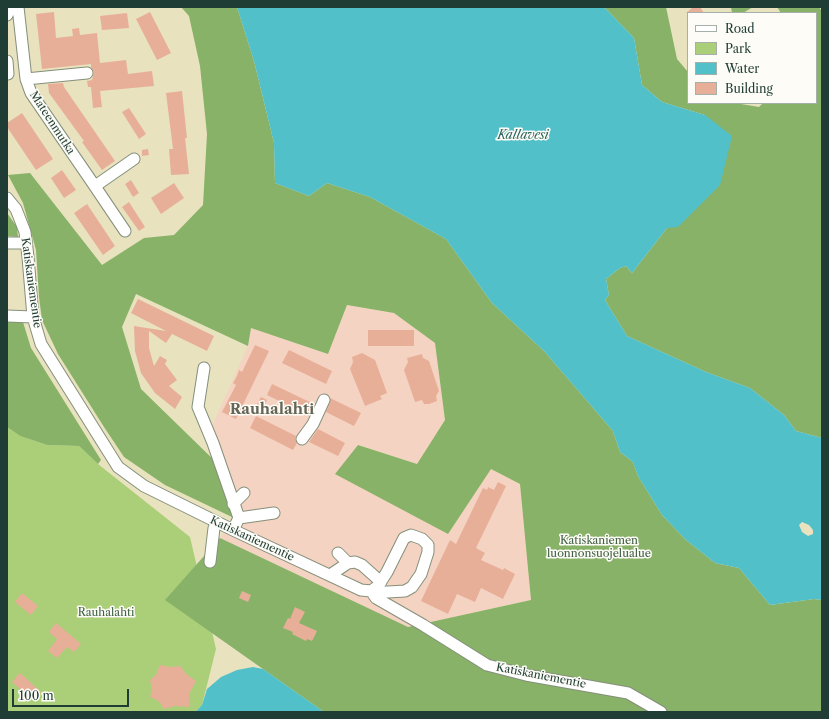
<!DOCTYPE html>
<style>
body{margin:0}
#map{position:relative;width:829px;height:719px;overflow:hidden;background:#e8e2bf;font-family:"Libre Caslon Text",serif}
canvas{display:block}
.frame{position:absolute;inset:0;border:8px solid #1f3d34;pointer-events:none}
.legend{position:absolute;left:687px;top:12px;width:130px;height:92px;box-sizing:border-box;background:#fdfcf7;border:1px solid #a4b0a9;margin:0;padding:5px 7px;list-style:none;font-size:12px;color:#1f3d34}
.legend li{display:flex;align-items:center;gap:8px;height:20px}
.legend b{width:20px;border:1px solid #a4b0a9}
.scale{position:absolute;left:12px;top:689px;width:117px;height:18px;box-sizing:border-box;border:2px solid #1f3d34;border-top:0;padding-left:5px;font-size:12px;line-height:14px;white-space:nowrap;color:#1f3d34;-webkit-text-stroke:3px #fdfcf7;paint-order:stroke}
</style>
<div id="map">
<canvas width="829" height="719"></canvas>
<div class="frame"></div>
<ul class="legend">
<li><b style="height:5px;background:#fff"></b>Road</li>
<li><b style="height:11px;background:#abcf78"></b>Park</li>
<li><b style="height:11px;background:#52c0c8"></b>Water</li>
<li><b style="height:11px;background:#e8af98"></b>Building</li>
</ul>
<div class="scale">100 m</div>
</div>
<script>
const c = document.querySelector('canvas').getContext('2d');
c.lineJoin = 'round';
function paint(path, color) {
  c.fillStyle = color;
  c.fill(path, 'evenodd');
}
function toPath(rows) {
  const path = new Path2D();
  for (const r of rows) {
    path.moveTo(r[0], r[1]);
    for (let i = 2; i < r.length; i += 2) path.lineTo(r[i], r[i + 1]);
  }
  return path;
}
function stroke(path, color, width, dash) {
  c.strokeStyle = color;
  c.lineWidth = width;
  c.lineCap = dash ? 'butt' : 'round';
  c.setLineDash(dash || []);
  c.stroke(path);
}
function label(font, color, halo, rows, align = 'center') {
  c.font = font + ' "Libre Caslon Text",serif';
  c.lineWidth = 3;
  c.setLineDash([]);
  c.textBaseline = 'middle';
  c.strokeStyle = halo;
  c.fillStyle = color;
  for (const [text, x, y, turn = 0] of rows) {
    c.save();
    c.translate(x, y);
    c.rotate((+turn || 0) * Math.PI / 180);
    c.textAlign = isNaN(turn) ? turn : align;
    if (halo) c.strokeText(text, 0, 0);
    c.fillText(text, 0, 0);
    c.restore();
  }
}
paint(toPath([
 [347,305,394,313,435,343,445,420,417,464,359,445,336,474,491,469,520,484,531,600,408,627,220,538,234,518,209,433,248,346,251,328,328,354]
]), '#f5d3c2');
paint(toPath([
 [7,427,20,436,47,445,79,446,98,464,190,537,216,649,202,705,195,712,7,712]
]), '#abcf78');
paint(toPath([
 [181,7,237,7,254,61,274,143,275,183,309,196,327,183,370,197,446,239,492,303,544,351,613,431,620,452,633,462,638,476,662,515,686,540,715,563,739,568,770,605,814,599,822,600,822,712,324,712,165,600,220,538,408,627,531,600,520,484,491,469,448,534,335,474,358,445,417,464,445,420,435,343,394,313,347,305,328,354,251,328,248,346,136,294,122,327,141,389,218,464,234,518,165,485,124,457,104,427,58,354,42,320,39,297,36,250,23,203,8,175,30,173,102,265,144,238,174,235,203,205,207,134,200,66,189,16],
 [604,7,666,7,677,59,688,72,688,103,735,103,759,107,763,103,816,103,816,13,781,13,777,7,819,7,822,11,822,438,796,431,784,415,750,388,706,372,627,336,605,300,609,295,606,279,620,268,626,266,632,273,667,228,705,115,662,102,642,85,634,38],
 [731,7,753,7,743,13,732,13],
 [7,213,17,227,18,237,7,236],
 [7,321,23,322,31,348,101,460,98,464,79,446,47,445,20,436,7,427]
]), '#88b268');
paint(toPath([
 [237,7,604,7,634,38,642,85,662,102,705,115,732,136,720,185,678,227,667,228,632,273,626,266,620,268,606,279,609,295,605,300,627,336,706,372,750,388,784,415,796,431,822,438,822,600,814,599,770,605,739,568,715,563,686,540,662,515,638,476,633,462,620,452,613,431,544,351,492,303,446,239,370,197,327,183,309,196,275,183,274,143,254,61],
 [802,522,809,525,813,530,813,534,808,536,802,532,799,525],
 [253,667,263,669,324,712,195,712,202,705,207,689,221,677,237,670]
]), '#52c0c8');
paint(toPath([
 [693,7,700,7,704,13,686,13],
 [54,12,56,38,73,36,72,29,79,28,80,35,97,33,100,63,126,60,128,74,152,71,154,86,100,91,102,107,93,108,91,87,88,87,87,81,92,80,94,72,91,68,91,64,42,69,36,14],
 [150,12,171,53,157,60,136,19],
 [127,13,129,28,102,30,100,16],
 [63,83,64,87,115,161,102,170,82,142,84,141,49,93,48,84],
 [182,91,187,138,185,138,189,174,171,175,169,149,173,149,166,93],
 [129,108,146,134,139,139,122,112],
 [22,113,53,159,36,170,7,127,7,123],
 [148,149,149,155,142,156,142,150],
 [62,170,76,190,64,198,51,178],
 [131,180,139,193,133,197,125,184],
 [174,183,184,198,161,214,151,198],
 [129,202,145,227,139,231,122,207],
 [87,204,115,246,103,255,74,213],
 [138,299,214,336,207,351,172,334,166,343,149,331,149,348,154,366,160,356,167,360,165,364,177,380,169,386,182,397,175,409,155,393,141,373,135,351,134,326,166,331,131,313],
 [368,330,414,330,414,346,368,346],
 [255,345,269,351,236,419,222,412,236,385,233,383,237,376,239,370,242,372],
 [289,350,332,371,326,384,282,363],
 [362,353,375,360,387,393,380,396,382,399,365,406,350,369,353,362,352,357],
 [422,354,423,358,429,361,439,391,436,396,437,401,429,404,424,404,422,400,415,402,404,370,408,362,407,358],
 [272,384,314,404,309,416,267,395],
 [261,397,267,400,262,409,256,406],
 [330,398,361,413,354,426,326,412,330,403],
 [256,416,296,436,295,439,297,443,293,450,250,428],
 [318,429,345,443,338,456,309,442],
 [498,482,506,486,476,548,485,553,481,560,503,570,504,568,515,574,503,599,481,588,475,602,457,594,448,614,421,601,450,540,456,544,483,488,487,490,488,487,494,490],
 [242,591,251,595,248,602,239,598],
 [22,593,38,606,31,615,15,602],
 [295,607,305,612,299,623,317,631,312,641,307,639,306,641,292,634,293,632,283,628,288,618,290,619],
 [56,623,81,644,74,652,67,647,57,658,48,651,57,639,49,632],
 [160,665,170,667,180,666,186,674,196,681,189,694,189,707,175,706,164,709,161,704,157,700,150,697,152,689,150,680,156,675],
 [20,673,41,692,34,701,12,682]
]), '#e8af98');
const minor = toPath([
 [18,7,26,79,31,93,94,185,98,184,134,159],
 [7,15,9,11,17,7],
 [7,61,8,74],
 [26,79,87,73],
 [94,185,125,231],
 [7,198,16,209,25,232,28,257,33,317,41,344,118,467,144,486,233,530,361,590,371,591,388,592,405,591,412,587,421,574,428,552,428,545,422,539,411,535,404,538,387,572,378,586,371,591],
 [7,243,26,243],
 [7,316,33,317],
 [204,368,198,407,213,443,239,518,233,530],
 [302,439,313,424,324,400],
 [233,504,244,493],
 [239,518,274,513],
 [338,553,348,563],
 [210,562,214,528],
 [330,575,348,563,355,562,362,565,381,582],
 [371,591,376,598,423,625,487,665,526,675,628,693,661,712]
]);
stroke(minor, '#84907a', 13);
stroke(minor, '#fff', 11);
label('11px', '#1f3d34', '#fdfcf7', [
 ["Mateenmutka",52,123,57],
 ["Katiskaniementie",31,283,82],
 ["Katiskaniementie",252,539,25],
 ["Katiskaniementie",541,676,11]
]);
label('11px', '#426245', '#fdfcf7', [
 ["Katiskaniemen",599,541],
 ["luonnonsuojelualue",599,554],
 ["Rauhalahti",106,613]
]);
label('italic 12px', '#2e6460', '#fdfcf7', [
 ["Kallavesi",523,136]
]);
label('bold 15px', '#656557', '#fdfcf7', [
 ["Rauhalahti",272,410]
]);
</script>
